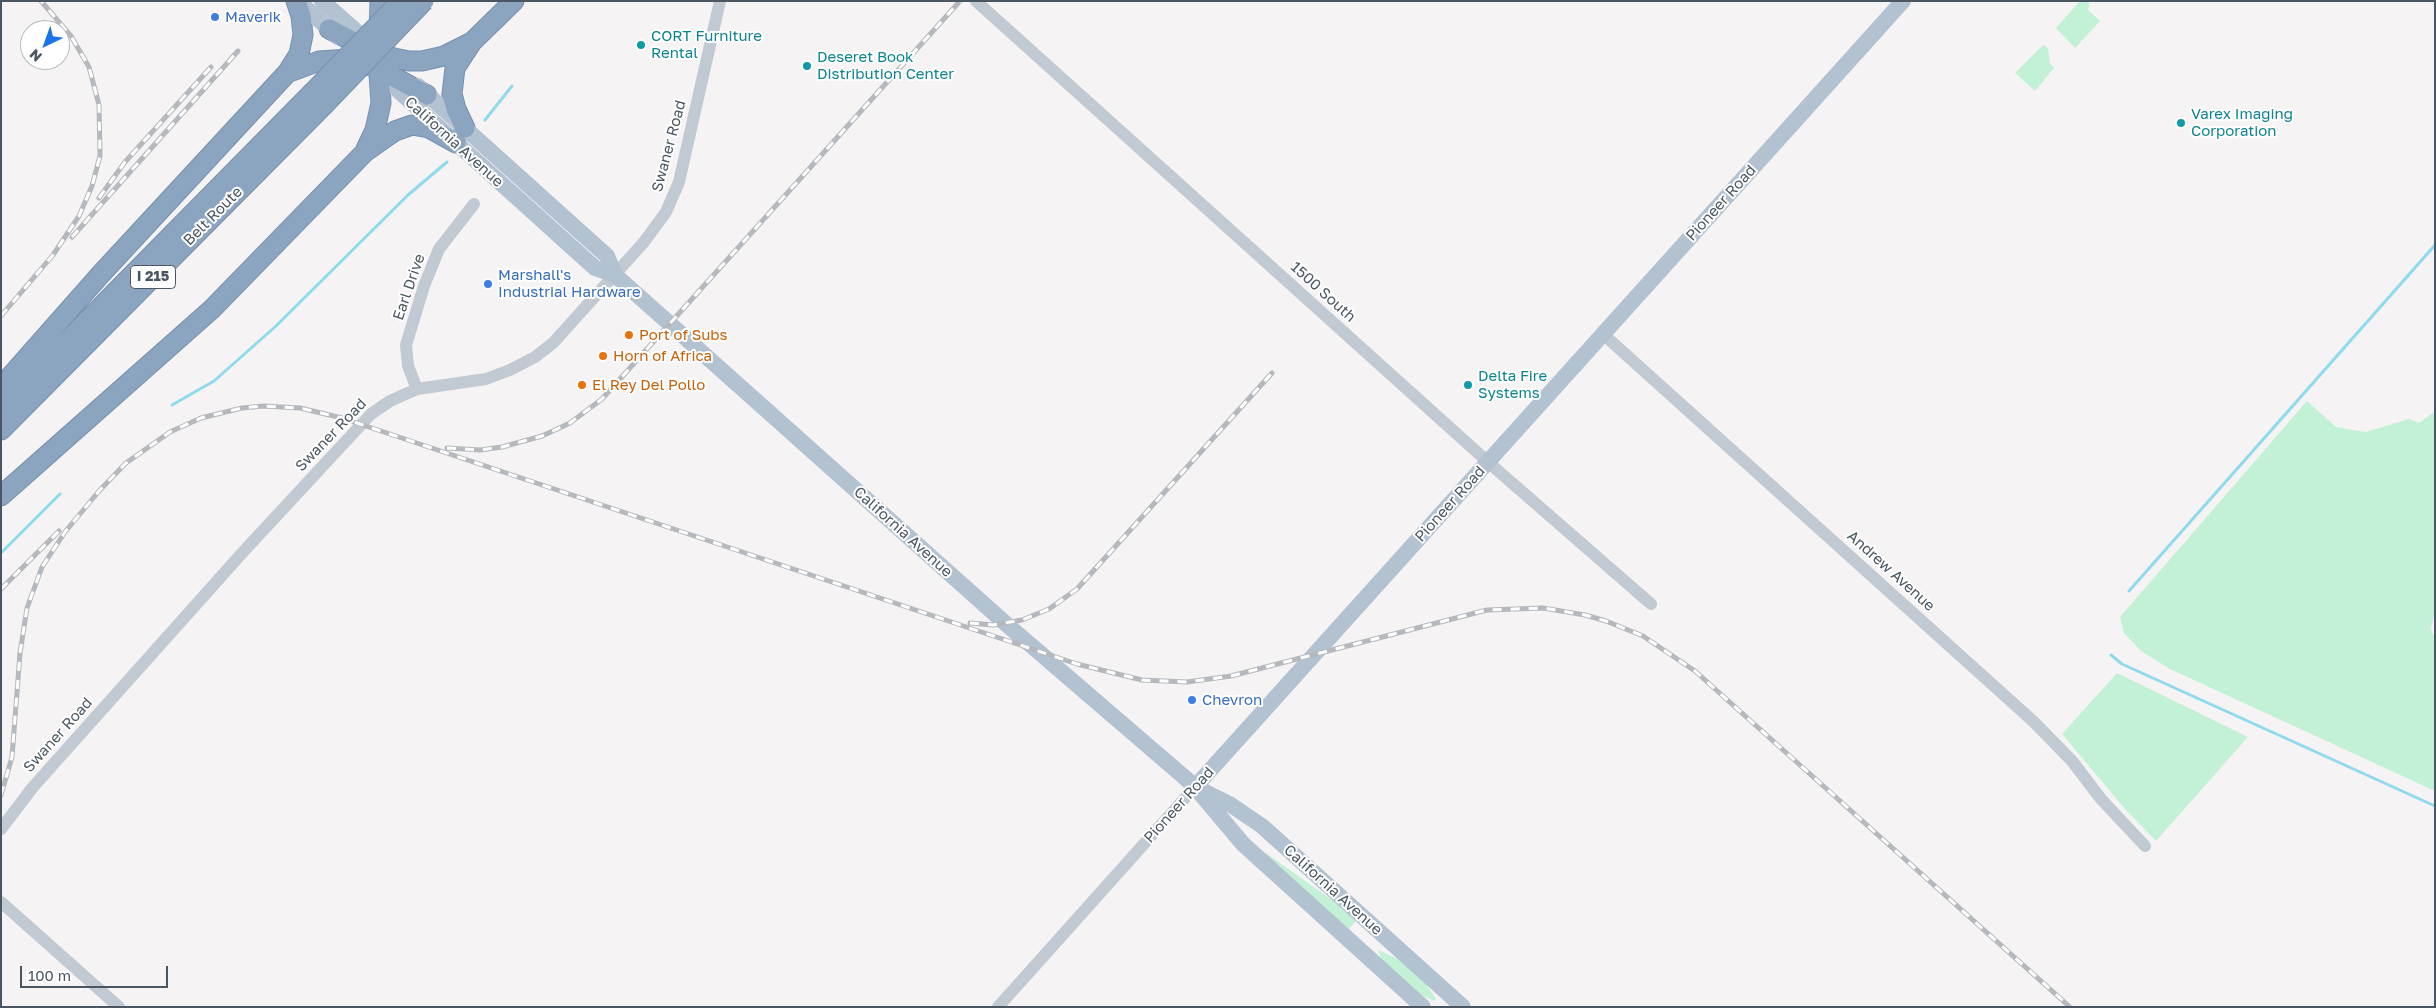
<!DOCTYPE html>
<style>
body{margin:0}
#map{position:relative;width:2436px;height:1008px;overflow:hidden;background:#f5f3f3;font-family:"Golos Text",sans-serif}
canvas{display:block}
.frame{position:absolute;inset:0;border:2px solid #4a5661;pointer-events:none}
.north{position:absolute;left:20px;top:20px;width:50px;height:50px;box-sizing:border-box;background:#fff;border:1px solid #b7bbc0;border-radius:50%;rotate:222deg;font-size:14px;font-weight:700;line-height:20px;text-align:center;color:#4a5661}
.north::after{content:'';display:block;margin:auto;width:18px;height:22px;background:#1a73e8;clip-path:polygon(50% 0,100% 100%,50% 72%,0 100%)}
.scale{position:absolute;left:20px;top:966px;width:148px;height:22px;box-sizing:border-box;border:2px solid #4a5661;border-top:0;padding-left:6px;font-size:15px;line-height:18px;white-space:nowrap;color:#4a5661;-webkit-text-stroke:4px #fff;paint-order:stroke}
</style>
<div id="map">
<canvas width="2436" height="1008"></canvas>
<div class="frame"></div>
<div class="north">N</div>
<div class="scale">100 m</div>
</div>
<script>
const c = document.querySelector('canvas').getContext('2d');
c.lineJoin = 'round';
function paint(path, color) {
  c.fillStyle = color;
  c.fill(path, 'evenodd');
}
function toPath(rows) {
  const path = new Path2D();
  for (const r of rows) {
    path.moveTo(r[0], r[1]);
    for (let i = 2; i < r.length; i += 2) path.lineTo(r[i], r[i + 1]);
  }
  return path;
}
function stroke(path, color, width, dash) {
  c.strokeStyle = color;
  c.lineWidth = width;
  c.lineCap = dash ? 'butt' : 'round';
  c.setLineDash(dash || []);
  c.stroke(path);
}
function label(font, color, halo, rows, align = 'center') {
  c.font = font + ' "Golos Text",sans-serif';
  c.lineWidth = 4;
  c.setLineDash([]);
  c.textBaseline = 'middle';
  c.strokeStyle = halo;
  c.fillStyle = color;
  for (const [text, x, y, turn = 0] of rows) {
    c.save();
    c.translate(x, y);
    c.rotate((+turn || 0) * Math.PI / 180);
    c.textAlign = isNaN(turn) ? turn : align;
    if (halo) c.strokeText(text, 0, 0);
    c.fillText(text, 0, 0);
    c.restore();
  }
}
paint(toPath([
 [2080,1,2087,1,2090,4,2088,10,2100,21,2075,48,2056,28],
 [2043,45,2048,48,2050,63,2054,68,2035,91,2015,73],
 [2307,401,2336,427,2366,432,2409,419,2419,423,2435,411,2435,611,2431,629,2435,638,2435,791,2170,669,2141,651,2124,633,2120,617],
 [2117,673,2248,737,2156,841,2125,809,2062,734],
 [1266,853,1343,908,1356,921,1347,931,1264,856],
 [1378,950,1398,959,1426,984,1436,999,1434,1001,1414,991,1382,961]
]), '#c3f1d5');
stroke(toPath([
 [485,120,512,86],
 [172,405,214,381,276,326,408,195,447,162],
 [1,553,60,494],
 [2129,591,2435,245],
 [2111,655,2122,664,2435,806]
]), '#90daee', 3);
const highway = toPath([
 [329,29,367,49,394,58,409,61,422,61,444,56,472,42],
 [379,35,380,1],
 [287,73,319,61,350,59,377,68,427,95],
 [465,128,456,109,452,94,455,68,472,42,514,1],
 [366,149,375,130,381,103,379,74,374,60],
 [1,387,100,275,287,73,299,54,303,35,301,16,296,1],
 [1,408,312,93],
 [1,430,325,104],
 [1,496,212,309,365,152,395,131,412,125,429,128,456,143]
]);
stroke(highway, '#7690ad', 21);
stroke(toPath([
 [976,1,1488,462,1651,604],
 [1603,334,2034,722,2072,761,2101,799,2145,846],
 [417,389,408,366,406,345,424,286,439,249,474,204],
 [1,829,33,787,243,552,371,414,390,401,417,389,486,379,510,370,535,357,553,343,644,242,666,212,679,182,720,1],
 [1,902,119,1007],
 [998,1007,1195,787]
]), '#c1cad2', 12);
stroke(toPath([
 [298,1,338,37],
 [322,1,373,46],
 [381,75,595,268,615,275,1005,623,1183,776,1195,787,1243,844,1423,1007],
 [418,86,607,256,615,275],
 [1195,787,1903,1],
 [1199,789,1231,805,1262,826,1463,1007]
]), '#b3c2d1', 16);
stroke(highway, '#8ba5c1', 19);
const rail = toPath([
 [99,198,125,162,211,67],
 [72,237,238,51],
 [1,316,53,255,79,216,92,186,100,156,99,105,89,67,71,36,41,1],
 [447,448,480,450,502,447,542,436,570,423,602,399,960,1],
 [1,589,59,531],
 [970,623,993,625,1022,620,1049,609,1077,589,1272,373],
 [1,795,12,757,20,653,27,608,42,567,65,532,99,491,126,463,170,432,201,418,242,408,263,406,300,408,342,418,1077,664,1142,680,1187,682,1231,676,1487,610,1543,608,1585,615,1606,621,1643,636,1695,671,2070,1007]
]);
stroke(rail, '#b5b8bd', 5);
stroke(rail, '#fff', 3, [9]);
const highwayBridge = toPath([
 [312,93,401,1],
 [325,104,424,1]
]);
stroke(highwayBridge, '#7690ad', 21, []);
stroke(highwayBridge, '#8ba5c1', 19);
for (const [x, y, r, color] of [
 [215,17,5,"#3f7fe0"],
 [641,45,5,"#0f9aa8"],
 [807,66,5,"#0f9aa8"],
 [2181,123,5,"#0f9aa8"],
 [488,284,5,"#3f7fe0"],
 [629,335,5,"#e8710a"],
 [603,356,5,"#e8710a"],
 [582,385,5,"#e8710a"],
 [1468,385,5,"#0f9aa8"],
 [1192,700,5,"#3f7fe0"]
]) {
  const dot = new Path2D();
  dot.arc(x, y, r, 0, 2 * Math.PI);
  c.fillStyle = color;
  c.fill(dot);
  stroke(dot, '#fff', 2);
}
for (const [x, y, w] of [
 [153,277,45]
]) {
  const box = new Path2D();
  box.roundRect(x - w / 2, y - 11.5, w, 23, 4);
  c.fillStyle = '#fff';
  c.fill(box);
  stroke(box, '#4a5661', 1);
}
label('bold 14px', '#4a5661', null, [
 ["I 215",153,277]
]);
label('15px', '#366cbe', '#fff', [
 ["Maverik",225,17],
 ["Marshall's",498,275],
 ["Industrial Hardware",498,292],
 ["Chevron",1202,700]
], 'left');
label('15px', '#0d838f', '#fff', [
 ["CORT Furniture",651,36],
 ["Rental",651,53],
 ["Deseret Book",817,57],
 ["Distribution Center",817,74],
 ["Varex Imaging",2191,114],
 ["Corporation",2191,131],
 ["Delta Fire",1478,376],
 ["Systems",1478,393]
], 'left');
label('15px', '#4a5661', '#fff', [
 ["California Avenue",454,142,42],
 ["Swaner Road",669,146,-75],
 ["Pioneer Road",1721,203,-48],
 ["Belt Route",213,216,-45],
 ["Earl Drive",409,287,-71],
 ["1500 South",1323,292,42],
 ["Swaner Road",331,435,-46],
 ["Pioneer Road",1450,504,-48],
 ["California Avenue",903,532,42],
 ["Andrew Avenue",1891,571,42],
 ["Swaner Road",58,735,-48],
 ["Pioneer Road",1179,805,-48],
 ["California Avenue",1333,890,42]
]);
label('15px', '#c56008', '#fff', [
 ["Port of Subs",639,335],
 ["Horn of Africa",613,356],
 ["El Rey Del Pollo",592,385]
], 'left');
</script>
